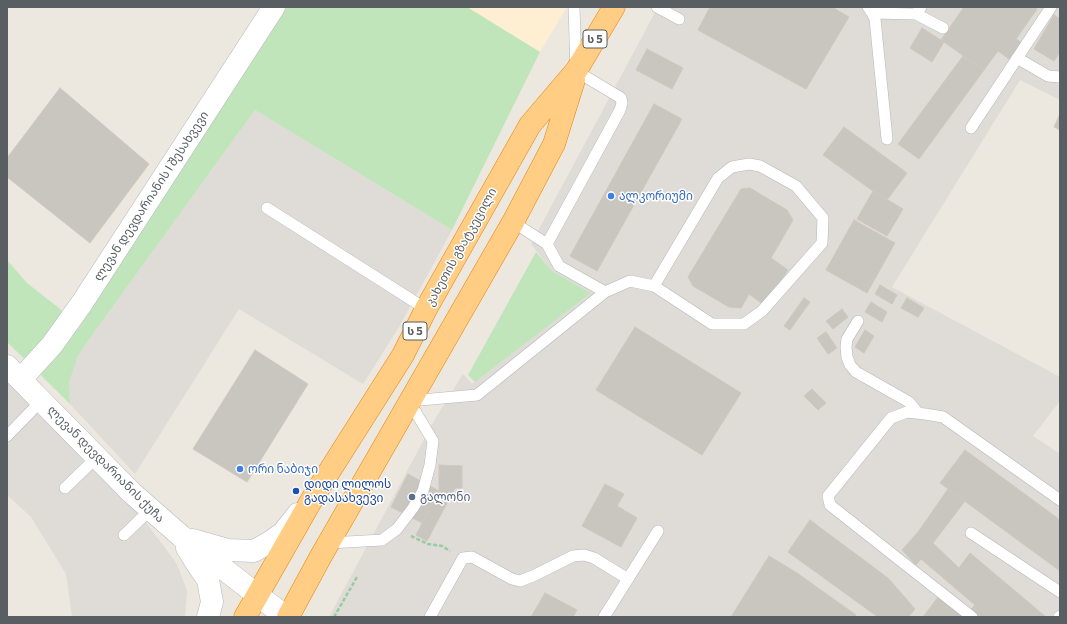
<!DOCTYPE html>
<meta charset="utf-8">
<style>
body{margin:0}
#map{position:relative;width:1067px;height:624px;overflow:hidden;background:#ece8df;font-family:Commissioner,sans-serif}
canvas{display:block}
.frame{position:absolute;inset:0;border:8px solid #585e61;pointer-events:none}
</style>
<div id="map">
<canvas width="1067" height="624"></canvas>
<div class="frame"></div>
</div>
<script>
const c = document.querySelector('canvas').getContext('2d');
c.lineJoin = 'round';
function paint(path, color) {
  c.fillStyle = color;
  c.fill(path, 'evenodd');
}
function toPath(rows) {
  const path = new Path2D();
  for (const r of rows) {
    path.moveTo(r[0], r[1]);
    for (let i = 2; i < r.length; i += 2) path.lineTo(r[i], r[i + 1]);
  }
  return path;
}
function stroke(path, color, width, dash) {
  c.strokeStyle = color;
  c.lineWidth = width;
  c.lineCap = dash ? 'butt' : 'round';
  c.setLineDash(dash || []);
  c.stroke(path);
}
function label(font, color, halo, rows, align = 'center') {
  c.font = font + ' Commissioner,"Noto Sans Georgian",sans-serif';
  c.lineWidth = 3;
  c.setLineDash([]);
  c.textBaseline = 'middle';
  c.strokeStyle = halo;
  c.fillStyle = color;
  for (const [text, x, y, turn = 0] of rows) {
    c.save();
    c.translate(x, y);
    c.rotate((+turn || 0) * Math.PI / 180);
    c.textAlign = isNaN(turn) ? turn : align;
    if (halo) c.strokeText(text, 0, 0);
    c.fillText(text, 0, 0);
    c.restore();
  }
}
paint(toPath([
 [467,7,567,7,540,52]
]), '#feeed2');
paint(toPath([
 [658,7,1060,7,1060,100,1020,80,892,287,1060,377,1060,401,1033,436,1060,454,1060,617,329,617,436,417,463,374,472,384,591,293,552,271,531,244],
 [255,110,452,230,399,327,363,384,239,309,135,474,70,404,68,382,78,356,88,341],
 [7,380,139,513,177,564,187,591,185,617,72,617,66,574,31,517,7,495]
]), '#dfdbd7');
paint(toPath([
 [285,7,467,7,540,52,452,230,255,110,88,341,78,356,69,382,70,404,7,342,7,260,27,283,59,308,78,329],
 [536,252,552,271,591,293,475,382,468,375]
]), '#c1e5bb');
const building = toPath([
 [710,7,832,7,849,17,806,89,698,30,710,7],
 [964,7,1034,7,1037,9,1016,39,1025,45,1013,62,998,51,984,70,941,40,964,7],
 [1054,15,1060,19,1060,52,1054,61,1034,49,1054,15],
 [922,28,944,42,932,62,910,48,922,28],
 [647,49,683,68,672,89,636,70,647,49],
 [963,56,984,70,919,159,898,144,963,56],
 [60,88,149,164,90,243,7,177,7,158,60,88],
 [654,104,682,119,597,271,570,256,654,104],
 [1060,114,1060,130,1054,127,1060,114],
 [844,127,907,173,887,200,873,191,823,155,844,127],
 [750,188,787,210,793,220,771,258,788,270,764,305,749,294,741,308,729,307,693,286,688,277,741,189,750,188],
 [873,191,903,209,887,236,857,219,873,191],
 [854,220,895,243,867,293,826,270,854,220],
 [880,285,897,295,892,304,875,294,880,285],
 [804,298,810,302,790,330,784,326,804,298],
 [907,298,924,308,918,317,901,308,907,298],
 [871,302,887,312,882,322,865,312,871,302],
 [842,309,848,317,833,329,826,321,842,309],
 [635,327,741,393,702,455,596,390,635,327],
 [865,330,874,336,864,353,855,347,865,330],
 [826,332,837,348,828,354,817,338,826,332],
 [255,350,308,384,247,482,193,449,255,350],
 [812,389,826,403,818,410,804,396,812,389],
 [965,450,1060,520,1060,571,940,483,965,450],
 [439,465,462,466,462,488,455,488,427,541,416,535,439,491,439,465],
 [408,474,439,491,422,523,391,507,408,474],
 [605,484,624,494,617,506,637,518,621,547,582,526,605,484],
 [948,489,965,501,933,543,959,568,970,553,1046,617,979,617,970,610,975,605,921,559,916,565,902,550,918,532,948,489],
 [810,520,888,578,915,609,908,617,878,617,788,552,810,520],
 [769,556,797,573,856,615,855,617,731,617,769,556],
 [545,593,577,610,573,617,531,617,545,593],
 [938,597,965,617,923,617,938,597]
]);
paint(building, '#c9c5bf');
stroke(building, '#d1c8be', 1);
const lane = toPath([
 [657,7,679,19],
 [868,7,872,13,875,19,887,139],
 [872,13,916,14,921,7],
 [916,14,943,28],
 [1017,58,1048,76,1060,77],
 [971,128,1051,7],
 [267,208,426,309],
 [513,222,547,244,559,266,605,292],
 [547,244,620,110,622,103,621,98,576,71,574,7],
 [858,321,847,339,846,347,847,357,850,365,856,372,909,402,918,413],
 [7,436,42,400],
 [65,488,97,457],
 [971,533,1060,592],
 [124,535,151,509],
 [329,543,382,540,397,529,413,508,423,491,430,465,433,441,409,401,477,395,605,292,630,281,654,286,712,324,744,324,762,311,822,243,823,218,796,186,760,166,749,164,732,167,718,178,654,286],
 [430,617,463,558,472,557,512,579,520,581,533,576,573,556,584,555,594,558,628,579],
 [604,617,658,531],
 [972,617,830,505,828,496,891,418,907,412,925,414,943,417,1060,500],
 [1059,617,1060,616]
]);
const street = toPath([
 [21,379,52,345,82,303,274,7]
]);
const secondary = toPath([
 [7,366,132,493,181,536,286,617],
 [193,540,228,550,254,551,270,542,283,533,298,514],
 [187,548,197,564,208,580,212,602,208,617]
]);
const highway = toPath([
 [245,617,315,494,403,355,426,309,530,125,576,71,614,7],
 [288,617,321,556,513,222,554,144,574,80]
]);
stroke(lane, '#b3b7bb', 12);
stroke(street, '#b3b7bb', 23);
stroke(secondary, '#b3b8bd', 23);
stroke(highway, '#ec8000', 23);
stroke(toPath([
 [411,536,428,544,442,546,450,551],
 [334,617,357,577]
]), '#97cd9f', 2.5, [4, 2]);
stroke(lane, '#fff', 11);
stroke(street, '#fff', 22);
stroke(secondary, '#fff', 22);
stroke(highway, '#ffce84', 22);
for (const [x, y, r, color] of [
 [611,196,4,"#3f7fe0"],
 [240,469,4,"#3f7fe0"],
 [296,491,4,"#1a4fb4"],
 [412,497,4,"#5c6f8a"]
]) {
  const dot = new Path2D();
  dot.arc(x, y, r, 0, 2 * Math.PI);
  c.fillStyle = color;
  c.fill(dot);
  stroke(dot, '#fff', 1.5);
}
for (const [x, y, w] of [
 [595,39,24],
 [415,331,24]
]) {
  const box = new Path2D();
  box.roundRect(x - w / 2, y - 9, w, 18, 3);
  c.fillStyle = '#fff';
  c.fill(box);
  stroke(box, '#585e61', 1);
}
label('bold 11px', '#585e61', null, [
 ["ს 5",595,39],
 ["ს 5",415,331]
]);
label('12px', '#585e61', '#fff', [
 ["ლევან დევდარიანის I შესახვევი",151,196,-57],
 ["კახეთის გზატკეცილი",461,247,-61],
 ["ლევან დევდარიანის ქუჩა",106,464,45]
]);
label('12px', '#366cbe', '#fff', [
 ["ალკორიუმი",619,196],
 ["ორი ნაბიჯი",248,469]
], 'left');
label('12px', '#164399', '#fff', [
 ["დიდი ლილოს",304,484],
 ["გადასახვევი",304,498]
], 'left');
label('12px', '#4e5e75', '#fff', [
 ["გალონი",420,497]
], 'left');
</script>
